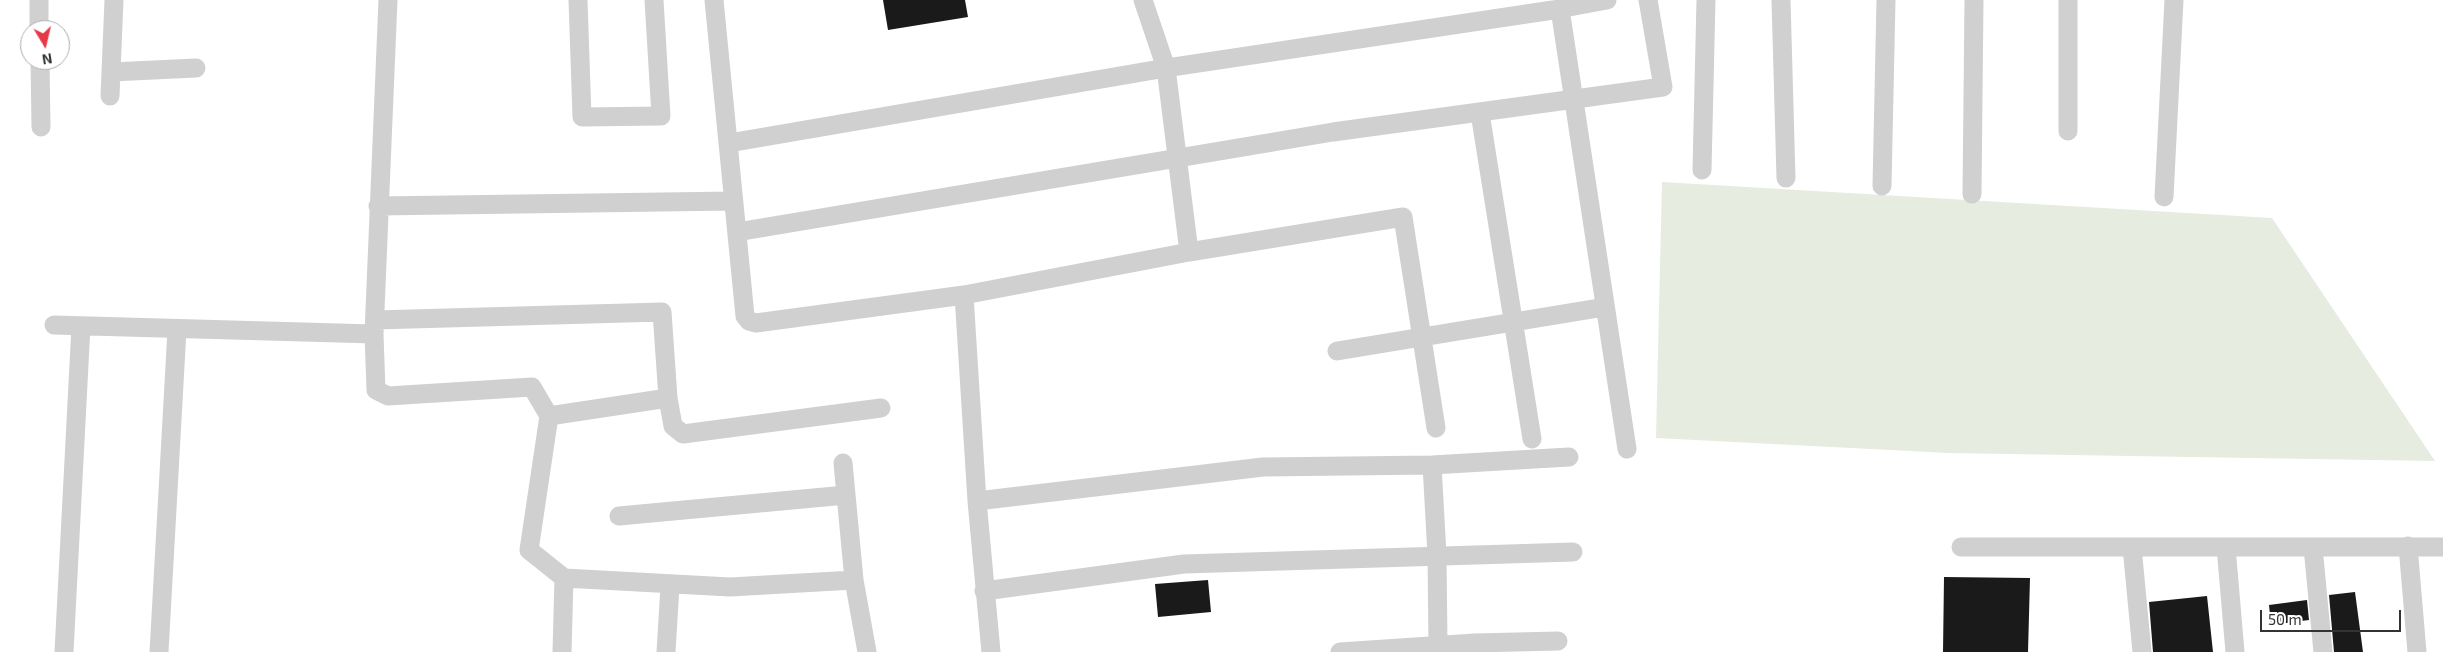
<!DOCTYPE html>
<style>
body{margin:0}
#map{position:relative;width:2443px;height:652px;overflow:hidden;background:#fff;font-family:"Exo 2",sans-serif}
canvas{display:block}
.north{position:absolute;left:20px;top:20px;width:50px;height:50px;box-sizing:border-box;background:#fff;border:1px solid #adadad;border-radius:50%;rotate:171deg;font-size:14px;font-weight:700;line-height:20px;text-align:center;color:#333}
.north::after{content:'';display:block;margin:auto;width:18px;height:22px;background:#e63946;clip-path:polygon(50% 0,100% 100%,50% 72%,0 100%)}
.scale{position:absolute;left:2260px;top:610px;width:141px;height:22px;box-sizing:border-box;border:2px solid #333;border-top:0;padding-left:6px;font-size:15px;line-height:18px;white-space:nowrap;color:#333;-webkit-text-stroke:4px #fff;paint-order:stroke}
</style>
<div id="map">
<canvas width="2443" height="652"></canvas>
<div class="north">N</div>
<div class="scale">50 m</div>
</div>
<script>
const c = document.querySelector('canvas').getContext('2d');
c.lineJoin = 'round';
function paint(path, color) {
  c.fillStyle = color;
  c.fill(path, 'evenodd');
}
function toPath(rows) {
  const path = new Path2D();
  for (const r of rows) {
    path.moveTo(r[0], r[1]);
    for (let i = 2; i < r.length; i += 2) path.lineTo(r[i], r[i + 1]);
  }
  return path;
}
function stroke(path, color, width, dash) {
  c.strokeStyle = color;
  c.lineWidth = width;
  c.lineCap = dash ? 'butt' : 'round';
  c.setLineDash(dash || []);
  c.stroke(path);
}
paint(toPath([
 [1662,182,2272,218,2435,461,1949,453,1656,438]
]), '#e6ecdf');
paint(toPath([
 [883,0,965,0,968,17,888,30],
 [1944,577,2030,578,2028,652,1943,652],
 [1208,580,1211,612,1158,617,1155,584],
 [2355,592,2363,652,2334,652,2329,595],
 [2207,596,2213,652,2153,652,2149,602],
 [2307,600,2309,620,2271,625,2269,605]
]), '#1a1a1a');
stroke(toPath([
 [39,0,39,30],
 [388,0,374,334,376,390,388,396,532,387,549,416,529,550,564,578,730,587,854,580],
 [578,0,582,117,661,116,654,0],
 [714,0,745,316,749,321,756,323,964,295],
 [1143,0,1166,68,1189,252],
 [1781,0,1786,178],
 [1560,9,1627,449],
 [40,60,41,127],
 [111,72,196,68],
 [110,96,114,0],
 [1480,113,1532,439],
 [2068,131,2068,0],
 [729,143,1166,68,1553,10,1607,0],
 [1702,170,1706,0],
 [1882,186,1886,0],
 [1972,194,1974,0],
 [2164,197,2174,0],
 [378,206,733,201],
 [737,232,1333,132,1663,87,1648,0],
 [375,320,662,312,668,398],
 [54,325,374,334],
 [1337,351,1605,307],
 [549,416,668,398,673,426,683,434,881,408],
 [843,463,854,580,867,652],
 [1432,465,1437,555,1438,646],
 [977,501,1263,467,1432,465,1569,457],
 [619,516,846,495],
 [2408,546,2417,652],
 [1961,547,2443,547],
 [2132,547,2142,652],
 [2226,547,2235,652],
 [2313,547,2323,652],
 [984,591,1184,564,1573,552],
 [64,652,81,326],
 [159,652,177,330],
 [562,652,564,578],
 [666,652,670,586],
 [991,652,977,501,964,295,1189,252,1403,217,1436,428],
 [1340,652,1475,643,1558,641]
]), '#d0d0d0', 19);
</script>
